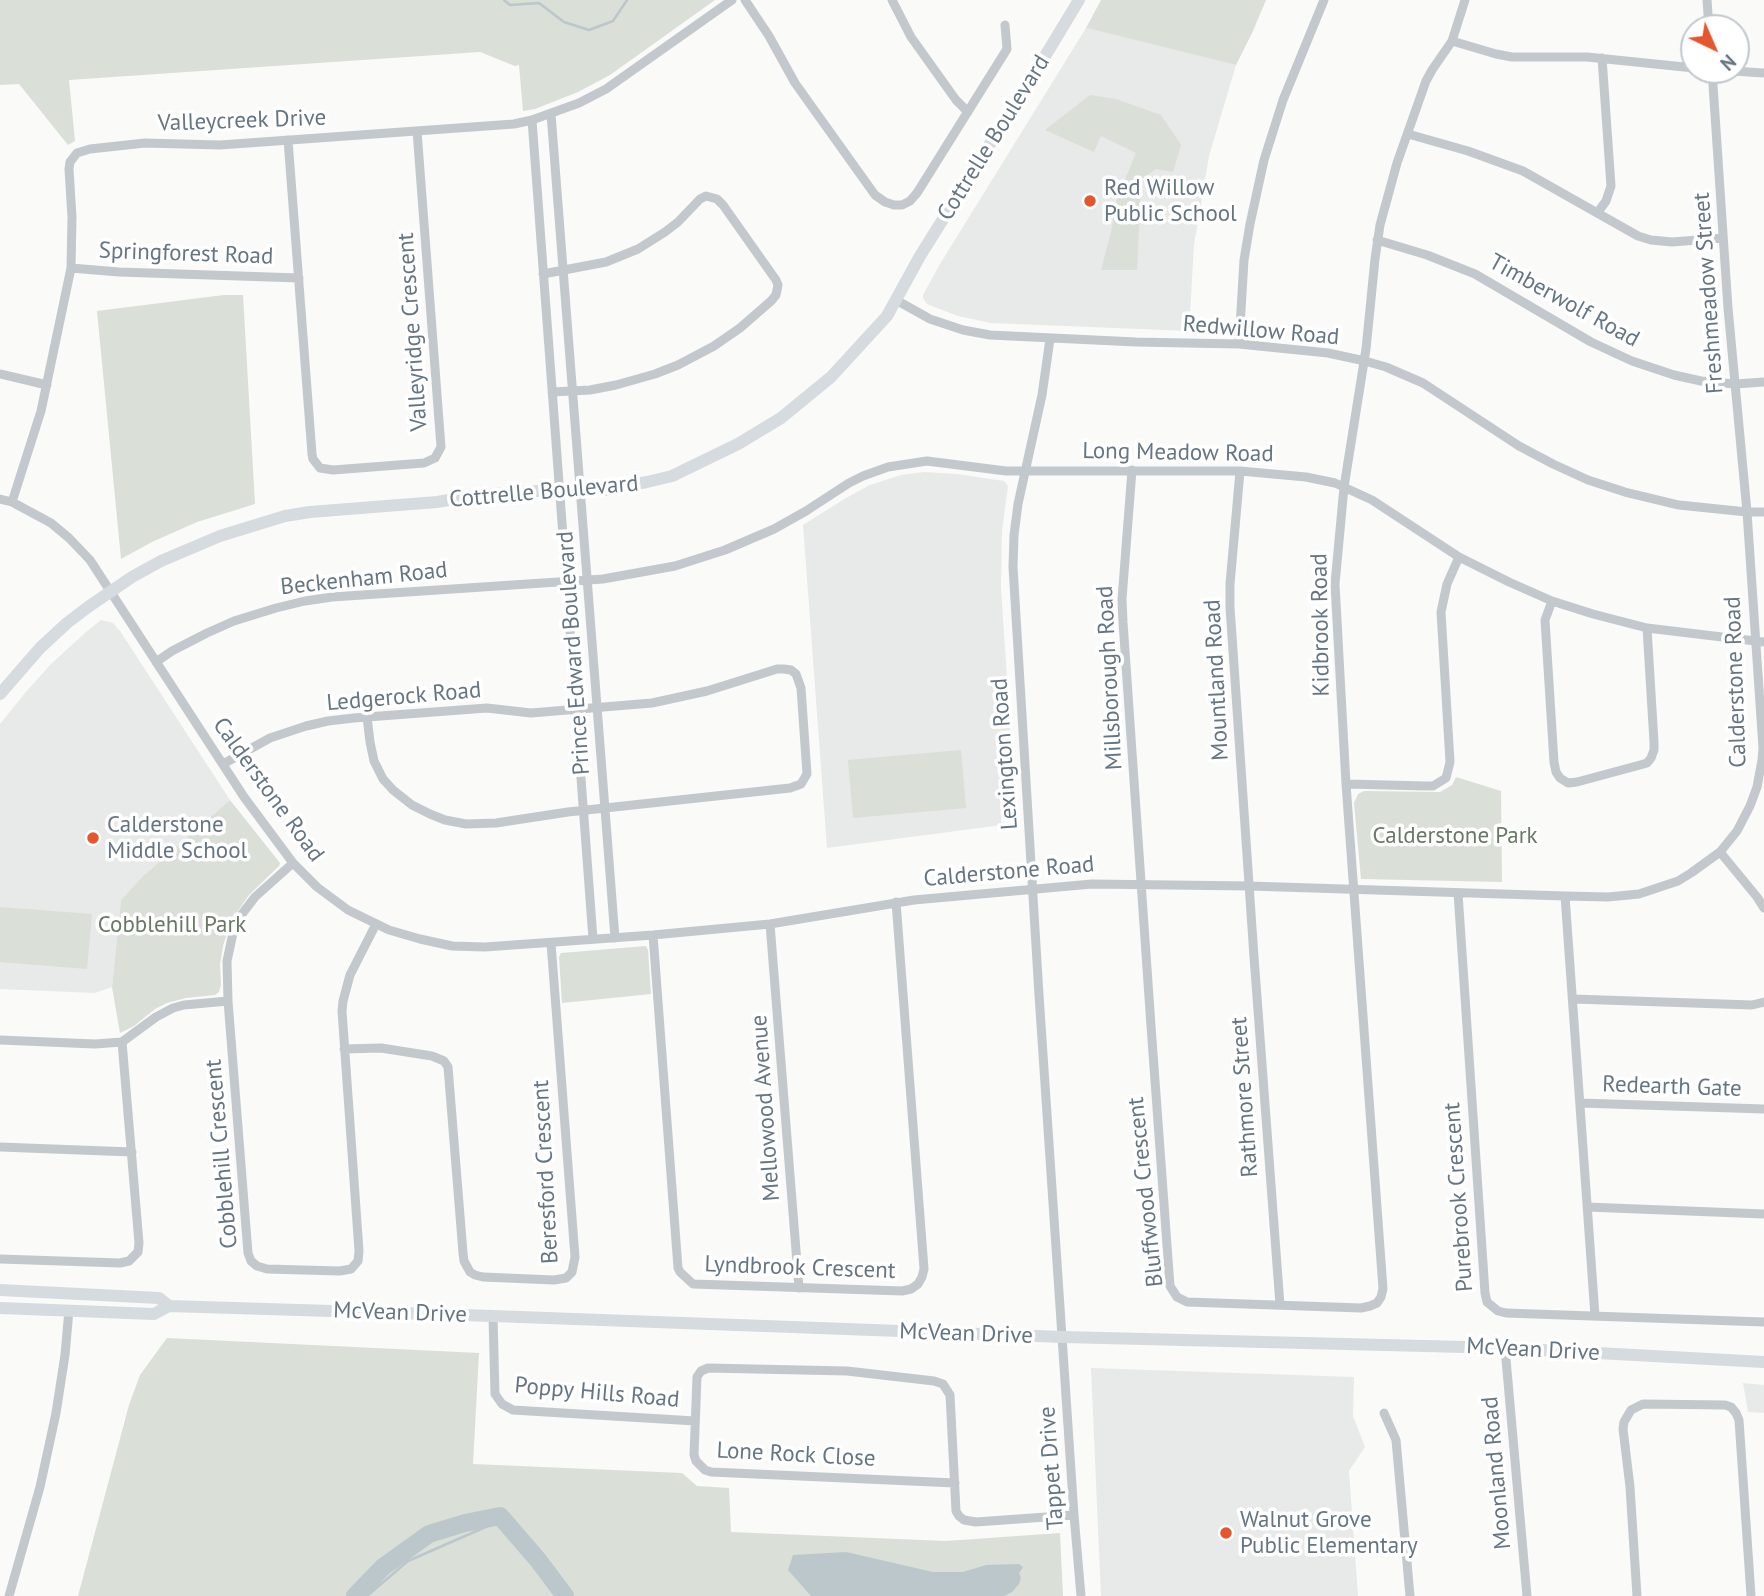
<!DOCTYPE html>
<style>
body{margin:0}
#map{position:relative;width:1764px;height:1596px;overflow:hidden;background:#fafaf8;font-family:"PT Sans",sans-serif}
canvas{display:block}
.north{position:absolute;left:1680px;top:14px;width:70px;height:70px;box-sizing:border-box;background:#fff;border:2px solid #c1c8cd;border-radius:50%;rotate:136deg;font-size:19px;font-weight:700;line-height:28px;text-align:center;color:#657683}
.north::after{content:'';display:block;margin:auto;width:24px;height:32px;background:#e4572e;clip-path:polygon(50% 0,100% 100%,50% 72%,0 100%)}
</style>
<div id="map">
<canvas width="1764" height="1596"></canvas>
<div class="north">N</div>
</div>
<script>
const c = document.querySelector('canvas').getContext('2d');
c.lineJoin = 'round';
function paint(path, color) {
  c.fillStyle = color;
  c.fill(path, 'evenodd');
}
function toPath(rows) {
  const path = new Path2D();
  for (const r of rows) {
    path.moveTo(r[0], r[1]);
    for (let i = 2; i < r.length; i += 2) path.lineTo(r[i], r[i + 1]);
  }
  return path;
}
function stroke(path, color, width, dash) {
  c.strokeStyle = color;
  c.lineWidth = width;
  c.lineCap = dash ? 'butt' : 'round';
  c.setLineDash(dash || []);
  c.stroke(path);
}
function label(font, color, halo, rows, align = 'center') {
  c.font = font + ' "PT Sans",sans-serif';
  c.lineWidth = 7;
  c.setLineDash([]);
  c.textBaseline = 'middle';
  c.strokeStyle = halo;
  c.fillStyle = color;
  for (const [text, x, y, turn = 0] of rows) {
    c.save();
    c.translate(x, y);
    c.rotate((+turn || 0) * Math.PI / 180);
    c.textAlign = isNaN(turn) ? turn : align;
    if (halo) c.strokeText(text, 0, 0);
    c.fillText(text, 0, 0);
    c.restore();
  }
}
paint(toPath([
 [1086,28,1236,65,1209,156,1194,245,1189,331,991,323,958,316,937,308,927,304,923,298,923,295,940,264],
 [924,472,957,474,1004,481,1008,486,1002,531,1001,587,1016,817,1001,818,1002,825,827,848,803,525,846,498,870,485,901,475],
 [101,620,113,623,120,631,230,800,142,877,121,900,112,987,95,993,0,989,0,724,25,693,51,664,86,632],
 [1091,1368,1354,1377,1353,1416,1365,1447,1349,1471,1358,1596,1101,1596],
 [1743,1383,1764,1385,1764,1413,1748,1412]
]), '#e8e9e9');
paint(toPath([
 [0,0,715,0,610,75,578,92,535,109,523,111,519,65,515,66,480,52,69,80,75,141,68,145,19,84,0,85],
 [1101,0,1266,0,1253,31,1236,65,1086,28],
 [1090,95,1116,99,1161,115,1181,145,1173,172,1156,169,1141,180,1137,270,1101,270,1111,232,1117,199,1136,153,1101,136,1094,152,1045,130],
 [224,295,243,295,255,504,197,522,152,542,121,559,97,311],
 [961,750,966,808,853,818,848,760],
 [1456,777,1501,791,1502,882,1361,879,1354,803,1358,794,1364,791,1440,792,1452,785],
 [230,800,280,863,279,866,249,895,231,921,223,946,220,964,221,985,219,992,215,995,186,998,167,1003,155,1009,134,1026,120,1033,112,987,121,900,142,877],
 [0,907,92,914,87,969,0,962],
 [646,946,648,950,651,994,562,1003,559,957,561,953],
 [167,1338,479,1353,473,1464,682,1473,697,1486,729,1488,731,1532,946,1541,1060,1533,1063,1596,78,1596,129,1405,140,1375]
]), '#dadfd7');
paint(toPath([
 [846,1552,933,1572,963,1572,986,1565,1019,1564,1023,1567,1019,1573,1021,1578,1019,1584,1012,1592,1004,1596,811,1596,788,1570,793,1555]
]), '#bbc7cb');
stroke(toPath([
 [504,0,510,5,539,3,564,22,589,30,613,21,627,0],
 [367,1596,408,1561,497,1522,511,1528,530,1544,551,1578,570,1596]
]), '#bbc7cb', 2.5);
stroke(toPath([
 [355,1596,383,1567,429,1534,465,1523,500,1516,538,1560,565,1596]
]), '#bbc7cb', 18);
stroke(toPath([
 [745,0,769,36,795,83,875,195,885,202,894,205,902,205,910,201,917,193,1007,49,1005,25],
 [892,0,911,37,956,100,968,112],
 [1707,0,1709,28],
 [1452,41,1496,54,1512,57,1587,57,1694,68],
 [1716,70,1764,73],
 [551,114,615,938],
 [532,120,593,939],
 [1408,134,1468,151,1523,171,1638,236,1651,240,1672,242,1723,238],
 [288,140,312,454,313,459,320,468,333,470,424,463,435,458,441,447,417,131],
 [1598,212,1606,201,1611,186,1602,58],
 [1377,240,1427,255,1475,274,1591,342,1632,361,1674,375,1701,381,1735,384,1764,382],
 [71,268,119,272,299,278],
 [543,274,606,262,638,249,665,232,678,222,700,199,706,196,717,199,723,205,776,280,778,285,776,295,771,301,740,328,714,346,678,365,655,374,616,385,590,390,552,392],
 [896,300,930,319,963,330,990,335,1136,342,1239,344,1328,353,1365,361,1386,367,1423,383,1519,446,1553,464,1588,480,1625,492,1679,505,1747,512,1764,512],
 [1050,339,1042,395,1018,504,1014,535,1013,567,1039,995,1074,1515,1081,1596],
 [1239,344,1244,260,1250,224,1264,160,1283,100,1324,0],
 [0,374,47,385],
 [1132,470,1122,599,1123,622,1151,1026,1170,1286,1177,1297,1187,1302,1361,1308,1370,1306,1377,1303,1381,1297,1383,1289,1346,784,1335,584,1344,487,1366,349,1375,259,1380,225,1397,163,1426,81,1432,70,1452,41,1465,0],
 [1240,471,1230,584,1230,607,1254,957,1280,1305],
 [0,499,12,502,51,523,69,538,90,560,244,797,293,863,317,887,348,910,389,930,420,939,452,946,485,947,653,935,770,924,914,900,1092,884,1249,886,1565,896,1608,897,1639,894,1678,881,1691,873,1720,852,1737,831,1750,806,1757,787,1762,760,1763,748,1747,512,1728,308,1712,70],
 [12,502,41,411,71,268,72,217,69,169,70,162,77,153,90,149,145,143,220,145,514,124,532,120,579,103,606,89,732,0],
 [1552,601,1545,620,1554,762,1556,772,1560,778,1568,783,1577,782,1640,765,1647,763,1651,758,1654,750,1654,742,1647,628],
 [156,662,172,651,207,633,234,621,276,608,305,601,332,597,603,579,675,566,725,550,774,529,806,511,849,483,863,476,888,467,927,461,1006,471,1240,471,1306,477,1335,483,1372,500,1459,557,1509,582,1552,601,1593,614,1647,628,1764,642],
 [223,764,270,738,306,726,328,721,354,718,487,708,531,713,652,703,707,691,777,669,784,669,791,670,796,674,801,688,807,774,801,784,790,788,568,812,496,823,466,824,445,820,430,814,412,805,393,790,383,779,374,761,370,742,367,717],
 [1346,784,1426,786,1433,786,1446,778,1450,762,1441,612,1447,584,1459,557],
 [1720,852,1757,897,1764,908],
 [293,863,255,897,242,914,233,933,227,961,228,1001,248,1253,251,1261,257,1266,267,1269,340,1271,351,1269,358,1261,359,1251,342,1011,343,1001,350,975,376,924],
 [1458,893,1485,1293,1487,1302,1498,1311,1506,1313,1764,1322],
 [1565,896,1595,1316],
 [770,924,799,1288],
 [653,935,678,1268,680,1272,693,1284,902,1291,911,1289,918,1284,922,1277,924,1269,896,902],
 [1573,999,1752,1005,1764,1002],
 [0,1040,95,1044,122,1042,156,1017,173,1008,184,1005,228,1001],
 [344,1049,381,1048,432,1056,444,1061,448,1067,463,1253,464,1261,470,1272,475,1275,483,1277,554,1280,566,1278,572,1272,575,1257,551,943],
 [1580,1103,1764,1109],
 [0,1147,132,1152],
 [1587,1207,1764,1214],
 [0,1259,120,1263,129,1261,138,1252,139,1243,122,1042],
 [493,1316,495,1394,502,1404,513,1410,695,1421],
 [1505,1348,1527,1596],
 [1384,1413,1396,1440,1410,1596],
 [955,1483,711,1472,705,1470,696,1461,694,1455,697,1377,701,1371,708,1368,847,1371,934,1381,943,1384,950,1395,956,1511,959,1516,964,1520,976,1522,1074,1515],
 [9,1596,40,1487,56,1413,65,1355,69,1310],
 [1637,1596,1630,1487,1623,1429,1624,1422,1631,1410,1643,1404,1725,1405,1731,1407,1736,1413,1739,1420,1751,1596]
]), '#c3c8cc', 9);
stroke(toPath([
 [0,694,40,648,67,623,88,607,132,577,161,561,220,536,285,516,310,512,437,502,479,495,537,491,604,490,647,482,672,476,738,444,781,418,831,377,887,316,920,256,1050,48,1079,0],
 [0,1290,159,1298,169,1306],
 [0,1308,154,1314,169,1306,493,1316,1063,1337,1505,1348,1764,1362]
]), '#d6dbdf', 12);
for (const [x, y, r, color] of [
 [1090,201,7,"#e4572e"],
 [93,838,7,"#e4572e"],
 [1226,1533,7,"#e4572e"]
]) {
  const dot = new Path2D();
  dot.arc(x, y, r, 0, 2 * Math.PI);
  c.fillStyle = color;
  c.fill(dot);
  stroke(dot, '#fff', 2.5);
}
label('23px', '#657683', '#fff', [
 ["Valleycreek Drive",242,121,-2],
 ["Cottrelle Boulevard",994,138,-58],
 ["Springforest Road",186,254,2],
 ["Freshmeadow Street",1709,293,-94],
 ["Timberwolf Road",1564,301,29],
 ["Redwillow Road",1261,331,5],
 ["Valleyridge Crescent",413,332,-94],
 ["Long Meadow Road",1178,453,1],
 ["Cottrelle Boulevard",544,492,-5],
 ["Beckenham Road",364,579,-6],
 ["Kidbrook Road",1321,625,-91],
 ["Prince Edward Boulevard",574,653,-94],
 ["Millsborough Road",1110,678,-93],
 ["Mountland Road",1217,680,-93],
 ["Calderstone Road",1736,682,-92],
 ["Ledgerock Road",404,697,-5],
 ["Lexington Road",1005,754,-94],
 ["Calderstone Road",268,790,54],
 ["Calderstone Road",1009,872,-5],
 ["Redearth Gate",1672,1087,2],
 ["Rathmore Street",1245,1097,-94],
 ["Mellowood Avenue",766,1108,-94],
 ["Cobblehill Crescent",222,1154,-95],
 ["Beresford Crescent",546,1172,-93],
 ["Bluffwood Crescent",1146,1192,-96],
 ["Purebrook Crescent",1459,1197,-94],
 ["Lyndbrook Crescent",800,1268,2],
 ["McVean Drive",400,1313,2],
 ["McVean Drive",966,1334,2],
 ["McVean Drive",1533,1350,3],
 ["Poppy Hills Road",597,1393,5],
 ["Lone Rock Close",796,1455,3],
 ["Tappet Drive",1052,1468,-94],
 ["Moonland Road",1497,1473,-95]
]);
label('23px', '#657683', '#fff', [
 ["Red Willow",1104,188],
 ["Public School",1104,214],
 ["Calderstone",107,825],
 ["Middle School",107,851],
 ["Walnut Grove",1240,1520],
 ["Public Elementary",1240,1546]
], 'left');
label('23px', '#687a64', '#fff', [
 ["Calderstone Park",1455,836],
 ["Cobblehill Park",172,925]
]);
</script>
